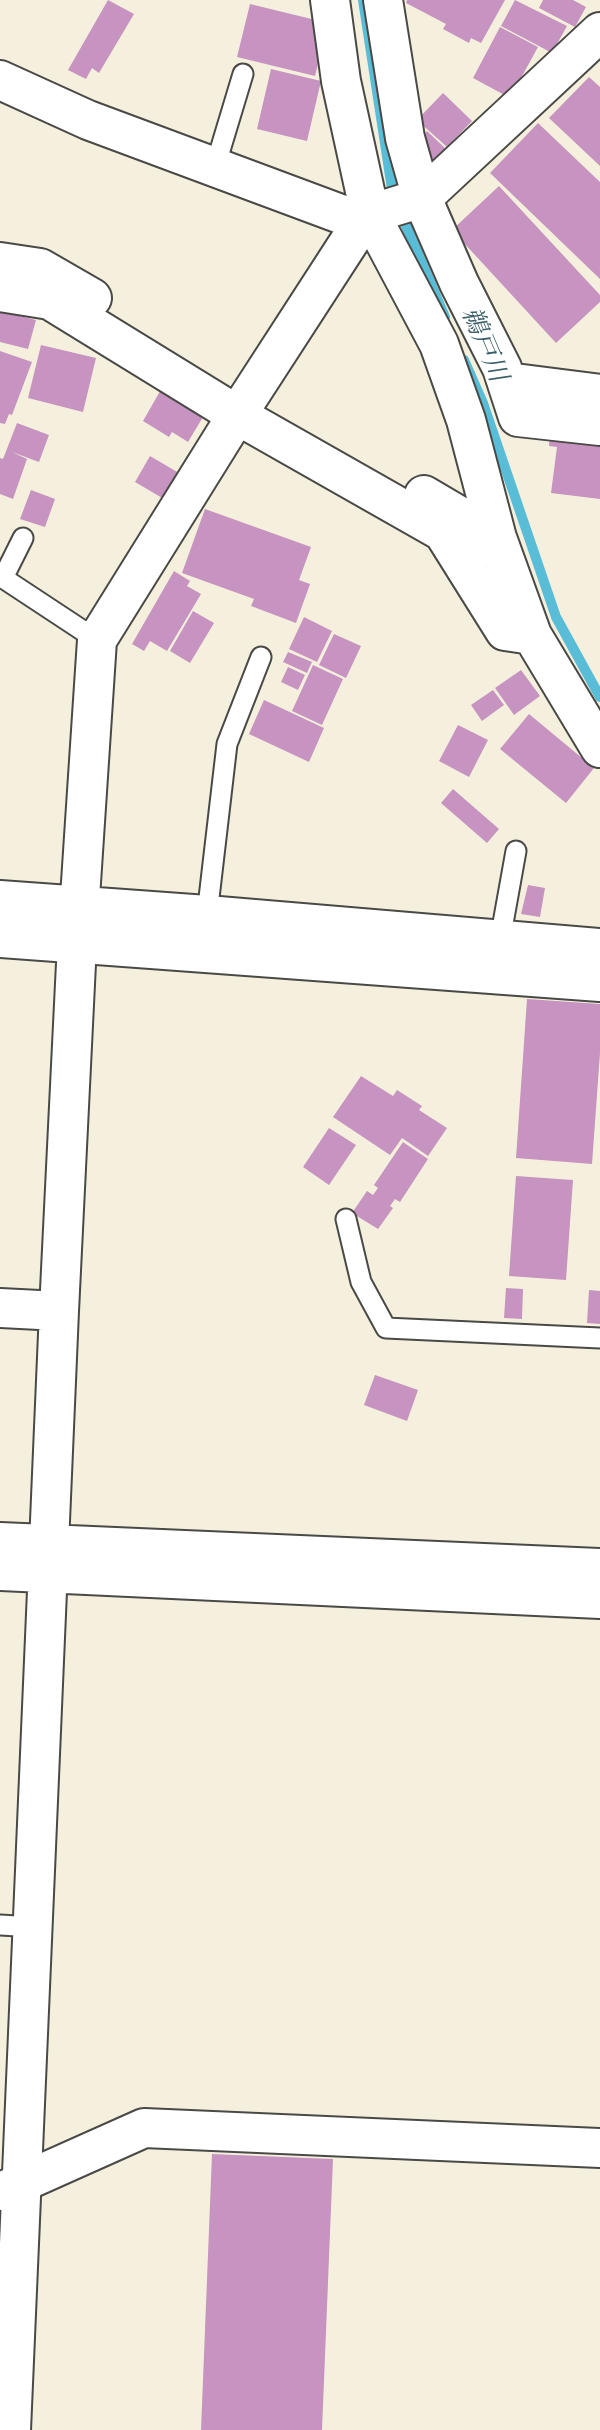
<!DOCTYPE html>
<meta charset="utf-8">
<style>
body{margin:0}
canvas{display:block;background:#f5f0de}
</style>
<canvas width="600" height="2430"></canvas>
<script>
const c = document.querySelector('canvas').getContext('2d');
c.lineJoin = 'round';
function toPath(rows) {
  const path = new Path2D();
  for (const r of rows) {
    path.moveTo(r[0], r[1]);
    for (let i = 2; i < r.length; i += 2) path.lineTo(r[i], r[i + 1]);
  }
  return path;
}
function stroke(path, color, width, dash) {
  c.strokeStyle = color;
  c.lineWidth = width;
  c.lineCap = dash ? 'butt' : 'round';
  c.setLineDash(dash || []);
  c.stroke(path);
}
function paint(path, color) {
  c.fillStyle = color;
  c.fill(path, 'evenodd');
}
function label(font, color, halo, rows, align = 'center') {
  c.font = font + ' "Libre Bodoni","Noto Serif JP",serif';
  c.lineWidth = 5;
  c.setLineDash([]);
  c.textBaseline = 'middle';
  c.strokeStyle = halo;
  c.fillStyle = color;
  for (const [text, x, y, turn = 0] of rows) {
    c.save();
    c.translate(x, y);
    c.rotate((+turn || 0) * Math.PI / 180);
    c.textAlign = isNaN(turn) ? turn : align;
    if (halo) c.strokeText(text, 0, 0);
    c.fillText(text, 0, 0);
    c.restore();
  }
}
stroke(toPath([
 [363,0,392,189,406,226,445,317],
 [464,360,483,403,556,617,600,697]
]), '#59bdd8', 10);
paint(toPath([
 [108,0,134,14,99,73,92,68,86,79,68,70],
 [407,0,505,0,481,43,471,38,469,43,443,29,446,24,406,3],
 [515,0,567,26,552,53,501,26],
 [543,0,573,0,586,7,575,27,539,8],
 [250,4,328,23,315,76,237,57],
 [500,27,538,47,510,98,473,78],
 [271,69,321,81,307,141,257,129],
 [589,77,600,87,600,166,549,118],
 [443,93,472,121,447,147,417,120],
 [538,123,600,182,600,279,490,173],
 [427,131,446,149,435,161,416,142],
 [499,186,600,295,600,302,556,343,452,230],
 [0,311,36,320,28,349,0,342],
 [41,345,96,358,83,412,28,398],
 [0,351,32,362,12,415,9,414,5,424,0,423],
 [163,386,206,412,188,442,172,432,169,437,143,421],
 [17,423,49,435,39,462,12,452,27,459,13,499,0,494,0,458,3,459],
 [550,434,600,440,600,499,551,493,557,447,549,446],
 [150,456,179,473,164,499,135,482],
 [31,490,55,499,45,527,20,519],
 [205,509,311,547,299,580,310,584,296,623,251,606,254,599,182,573],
 [174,571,190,581,187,586,201,594,167,651,150,641,144,651,132,644],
 [193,611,214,623,190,663,170,651],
 [304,617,332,631,317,662,289,649],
 [334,634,361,646,346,678,319,665],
 [288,652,312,662,307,673,283,662],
 [313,665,343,679,322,725,292,711],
 [288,667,305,675,298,690,281,682],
 [521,670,540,696,514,715,495,688],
 [493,690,504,705,482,721,471,705],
 [264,700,324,728,309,762,249,734],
 [529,714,594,768,566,803,500,749],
 [458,725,488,740,469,777,439,761],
 [453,789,499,829,487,843,441,803],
 [528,885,545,888,540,917,521,914],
 [527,999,600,1004,600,1053,592,1164,516,1158],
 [361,1076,393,1096,397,1090,422,1106,419,1110,447,1128,428,1156,402,1138,390,1155,333,1117],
 [329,1128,356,1145,329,1185,303,1167],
 [403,1142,428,1159,400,1202,395,1199,390,1206,393,1208,378,1229,352,1213,367,1191,373,1195,378,1188,374,1185],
 [516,1176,573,1180,566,1280,509,1276],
 [506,1288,523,1289,522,1319,504,1318],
 [589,1290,600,1291,600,1324,587,1323],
 [375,1375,418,1390,407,1421,364,1405],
 [212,2154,333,2159,322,2430,201,2430]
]), '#c793c0');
const service = toPath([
 [215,167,243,74],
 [23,538,3,578,97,640],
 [207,915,227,744,261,657],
 [500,940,516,851],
 [346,1219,361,1282,386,1328,600,1338],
 [0,1925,34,1927]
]);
const minor = toPath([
 [330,0,341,81,370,214,439,344,466,420,497,538],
 [383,0,405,138,422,198,459,283,502,368,518,417,600,426],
 [0,80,88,120,362,222],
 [0,262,40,268,92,298],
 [0,292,50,300,237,415,443,532,505,631,532,635,600,748],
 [507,382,600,394],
 [424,495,497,538],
 [474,551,497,538,532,635],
 [0,900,207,915,600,948],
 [0,938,600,982],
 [0,1308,59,1311],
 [0,1542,600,1568],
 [0,1571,600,1599],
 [3,2191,144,2128,600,2148],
 [11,2430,59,1311,77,943,97,640,237,415,362,222,370,214,422,198,600,32]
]);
stroke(service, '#494946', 23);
stroke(minor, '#494946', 42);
stroke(service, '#fff', 19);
stroke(minor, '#fff', 38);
label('italic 26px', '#3b5e68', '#fff', [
 ["鵜戸川",483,345,67]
]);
</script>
